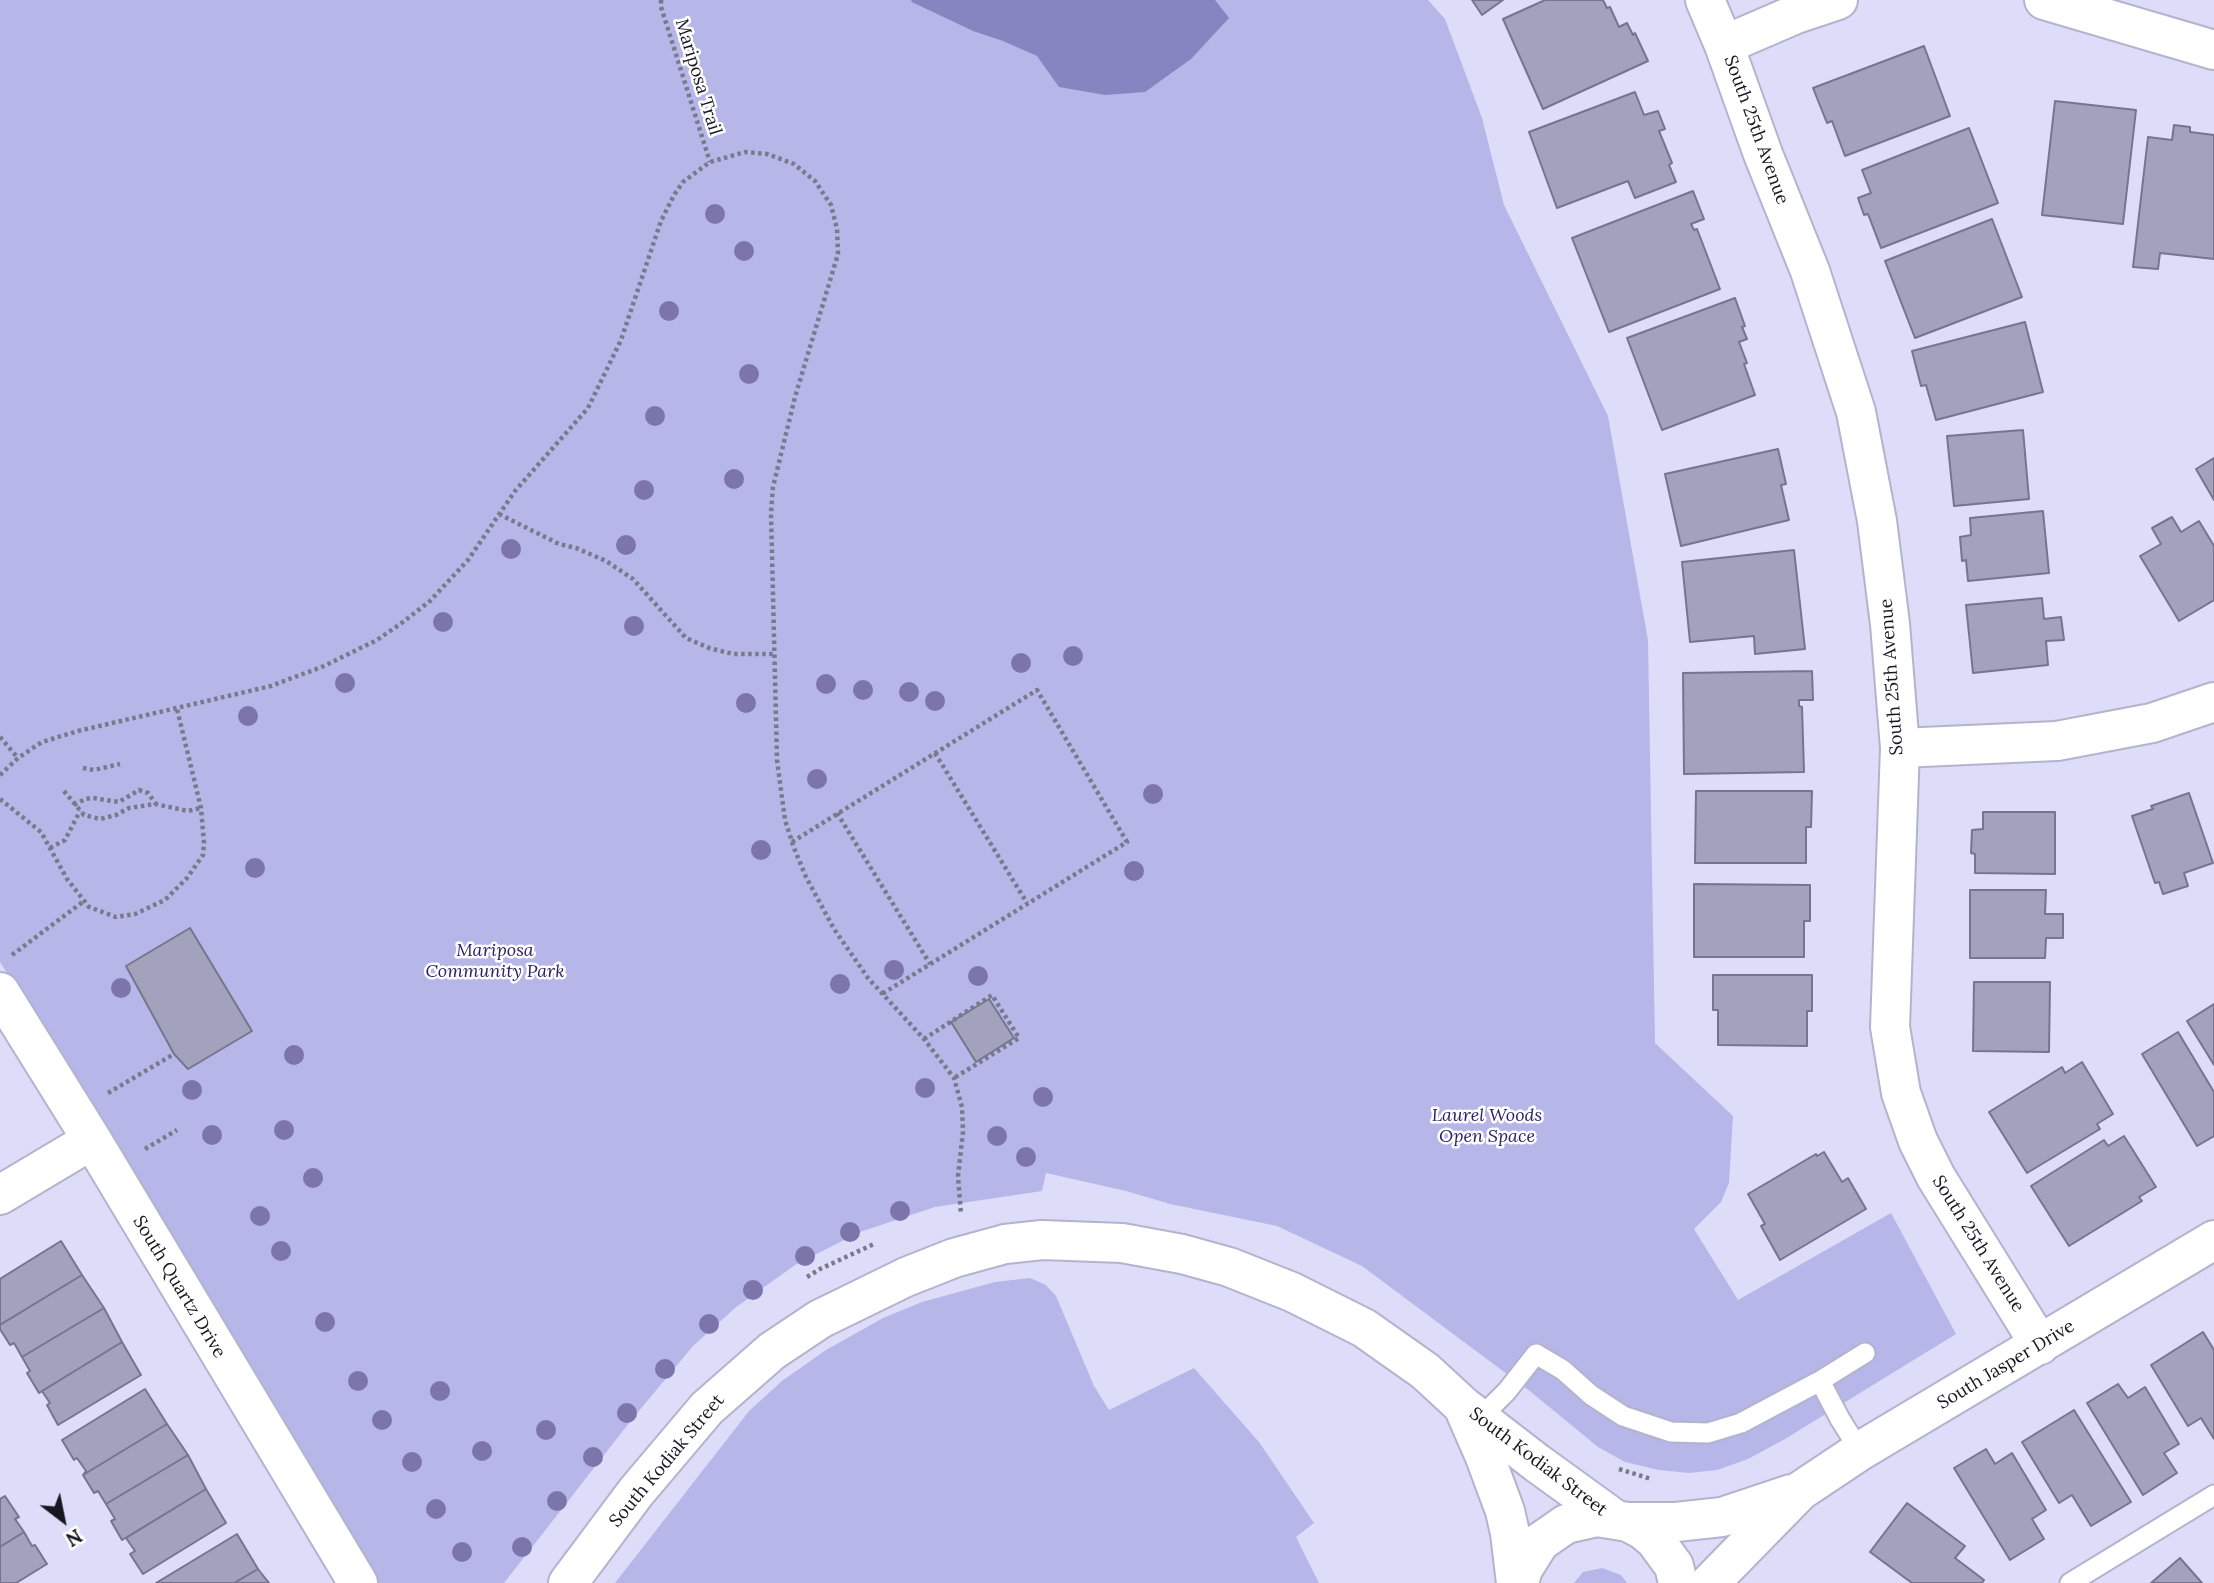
<!DOCTYPE html>
<style>
body{margin:0}
#map{position:relative;width:2214px;height:1583px;overflow:hidden;background:#ddddf9;font-family:Lora,serif}
canvas{display:block}
.north{position:absolute;left:28px;top:1485px;width:70px;height:70px;-webkit-text-stroke:5px #fff;paint-order:stroke;rotate:148deg;font-size:19px;font-weight:700;line-height:28px;text-align:center;color:#171721}
.north::after{content:'';display:block;margin:auto;width:24px;height:32px;background:#171721;clip-path:polygon(50% 0,100% 100%,50% 72%,0 100%)}
</style>
<div id="map">
<canvas width="2214" height="1583"></canvas>
<div class="north">N</div>
</div>
<script>
const c = document.querySelector('canvas').getContext('2d');
c.lineJoin = 'round';
function paint(path, color) {
  c.fillStyle = color;
  c.fill(path, 'evenodd');
}
function toPath(rows) {
  const path = new Path2D();
  for (const r of rows) {
    path.moveTo(r[0], r[1]);
    for (let i = 2; i < r.length; i += 2) path.lineTo(r[i], r[i + 1]);
  }
  return path;
}
function stroke(path, color, width, dash) {
  c.strokeStyle = color;
  c.lineWidth = width;
  c.lineCap = dash ? 'butt' : 'round';
  c.setLineDash(dash || []);
  c.stroke(path);
}
function label(font, color, halo, rows, align = 'center') {
  c.font = font + ' Lora,serif';
  c.lineWidth = 5;
  c.setLineDash([]);
  c.textBaseline = 'middle';
  c.strokeStyle = halo;
  c.fillStyle = color;
  for (const [text, x, y, turn = 0] of rows) {
    c.save();
    c.translate(x, y);
    c.rotate((+turn || 0) * Math.PI / 180);
    c.textAlign = isNaN(turn) ? turn : align;
    if (halo) c.strokeText(text, 0, 0);
    c.fillText(text, 0, 0);
    c.restore();
  }
}
paint(toPath([
 [0,0,1428,0,1445,19,1482,118,1504,205,1608,416,1648,640,1655,1043,1733,1116,1729,1183,1721,1202,1694,1229,1738,1300,1891,1213,1956,1334,1785,1439,1748,1459,1717,1470,1689,1473,1659,1470,1625,1462,1598,1447,1531,1392,1362,1266,1277,1226,1170,1204,1126,1191,1046,1173,1042,1191,935,1207,860,1232,795,1265,735,1308,693,1346,633,1418,504,1583,379,1583,190,1273,83,1092,0,962],
 [1030,1278,1046,1285,1056,1296,1094,1386,1109,1410,1194,1368,1259,1442,1314,1523,1296,1537,1319,1583,615,1583,749,1411,782,1381,826,1350,883,1318,922,1302,995,1282],
 [1602,1568,1621,1575,1627,1583,1574,1583,1583,1572]
]), '#b6b6e9');
paint(toPath([
 [911,0,1215,0,1229,18,1191,59,1145,92,1105,95,1059,87,1037,56,1003,41,973,31,912,2]
]), '#8684c1');
const building = toPath([
 [1472,0,1503,0,1482,15,1472,0],
 [1545,0,1603,0,1607,8,1610,7,1619,27,1627,23,1633,35,1635,33,1648,61,1543,109,1503,19,1545,0],
 [1924,46,1950,116,1845,156,1832,121,1827,123,1813,88,1924,46],
 [1635,92,1644,115,1658,111,1665,129,1659,131,1672,163,1669,165,1676,182,1635,198,1628,181,1557,208,1529,132,1635,92],
 [2055,101,2136,110,2123,224,2042,215,2055,101],
 [2174,125,2190,127,2190,132,2214,135,2214,259,2160,253,2158,269,2133,267,2148,137,2172,140,2174,125],
 [1969,128,1998,203,1881,248,1868,214,1864,215,1858,198,1871,193,1862,170,1969,128],
 [1693,191,1704,219,1691,224,1694,230,1697,229,1720,289,1609,332,1572,238,1693,191],
 [1992,219,2022,297,1915,338,1885,261,1992,219],
 [1735,298,1745,326,1742,327,1747,339,1739,342,1747,363,1744,364,1755,395,1662,430,1627,338,1735,298],
 [2025,322,2043,392,1936,420,1926,385,1921,386,1912,351,2025,322],
 [2023,430,2029,499,1954,506,1947,436,2023,430],
 [1778,449,1786,484,1781,485,1789,520,1681,546,1665,474,1778,449],
 [2214,458,2214,500,2196,469,2214,458],
 [2043,511,2049,573,1968,581,1966,560,1962,561,1960,537,1971,535,1970,518,2043,511],
 [2172,517,2181,532,2199,521,2214,546,2214,600,2179,621,2140,556,2161,544,2152,528,2172,517],
 [1794,550,1805,649,1755,654,1754,636,1690,642,1682,562,1794,550],
 [2042,598,2044,619,2061,617,2064,640,2046,641,2048,665,1973,673,1966,605,2042,598],
 [1812,671,1813,700,1799,700,1799,706,1802,707,1804,772,1684,774,1683,673,1812,671],
 [1696,791,1812,791,1811,827,1806,827,1806,863,1695,863,1696,791],
 [2189,793,2213,863,2184,873,2188,886,2163,894,2159,882,2155,883,2132,816,2153,809,2151,806,2189,793],
 [1983,812,2055,812,2055,874,1975,873,1975,854,1971,853,1972,830,1983,829,1983,812],
 [1694,884,1810,885,1810,921,1804,921,1804,957,1694,957,1694,884],
 [1970,890,2046,890,2045,914,2063,914,2063,938,2046,938,2045,958,1970,958,1970,890],
 [190,928,252,1031,188,1069,174,1054,126,966,190,928],
 [1713,975,1812,975,1812,1011,1807,1011,1807,1046,1718,1045,1718,1010,1713,1010,1713,975],
 [1974,982,2050,982,2049,1052,1973,1051,1974,982],
 [989,999,1014,1038,976,1062,951,1022,989,999],
 [2214,1004,2214,1065,2187,1021,2214,1004],
 [2178,1032,2214,1092,2214,1136,2197,1146,2142,1054,2178,1032],
 [2082,1062,2113,1114,2097,1124,2100,1129,2027,1173,1989,1112,2062,1067,2065,1073,2082,1062],
 [2124,1136,2156,1187,2139,1197,2142,1201,2069,1246,2031,1186,2104,1140,2108,1146,2124,1136],
 [1824,1152,1842,1182,1848,1178,1866,1209,1780,1260,1761,1226,1765,1224,1748,1194,1816,1154,1817,1156,1824,1152],
 [61,1241,82,1275,0,1325,0,1279,61,1241],
 [82,1275,104,1308,22,1357,14,1343,10,1345,0,1329,0,1325,82,1275],
 [104,1308,122,1342,39,1393,27,1373,30,1371,22,1357,104,1308],
 [2203,1332,2214,1350,2214,1439,2201,1418,2188,1426,2151,1365,2203,1332],
 [122,1342,141,1375,58,1425,47,1405,50,1403,42,1391,122,1342],
 [2118,1384,2128,1398,2145,1387,2179,1444,2164,1453,2177,1473,2143,1495,2087,1403,2118,1384],
 [145,1389,167,1424,83,1475,86,1471,77,1458,74,1460,62,1440,145,1389],
 [2074,1410,2131,1502,2091,1526,2072,1495,2059,1503,2022,1442,2074,1410],
 [167,1424,188,1455,106,1504,98,1491,94,1493,83,1475,167,1424],
 [1986,1449,1995,1464,2012,1453,2046,1510,2032,1519,2044,1539,2010,1560,1954,1468,1986,1449],
 [188,1455,206,1489,122,1540,111,1521,115,1519,106,1504,188,1455],
 [206,1489,226,1523,143,1574,130,1554,135,1551,126,1538,206,1489],
 [5,1496,19,1517,15,1519,24,1532,0,1547,0,1499,5,1496],
 [1907,1503,1965,1546,1955,1558,1984,1580,1982,1583,1912,1583,1870,1552,1907,1503],
 [24,1532,32,1546,35,1545,47,1564,16,1583,0,1583,0,1547,24,1532],
 [237,1534,258,1569,234,1583,156,1583,237,1534],
 [2180,1558,2202,1583,2151,1583,2180,1558],
 [258,1569,269,1583,234,1583,258,1569]
]);
paint(building, '#a2a2bc');
stroke(building, '#75758d', 2);
const service = toPath([
 [1820,1381,1865,1353],
 [1479,1419,1507,1391,1536,1354,1563,1370,1591,1395,1623,1416,1671,1432,1708,1433,1741,1423,1820,1381,1840,1419,1860,1451],
 [2070,1583,2214,1495]
]);
const minor = toPath([
 [1705,0,1724,45,1763,154,1810,271,1856,412,1877,521,1890,624,1900,748,1890,1027,1901,1093,1918,1141,1936,1177,2040,1345],
 [2044,0,2214,50],
 [1724,45,1796,14,1838,0],
 [1900,748,2057,741,2152,723,2214,702],
 [0,992,92,1140,358,1583],
 [0,1195,92,1140],
 [1465,1411,1485,1457,1505,1511,1510,1533,1516,1583],
 [1628,1522,1676,1522,1722,1517,1791,1494],
 [568,1583,636,1492,707,1408,772,1351,820,1319,906,1277,954,1258,1005,1244,1042,1240,1122,1243,1182,1254,1229,1267,1292,1292,1364,1328,1425,1371,1463,1406,1537,1463,1613,1518],
 [1519,1583,1523,1569,1540,1542,1566,1524,1597,1517,1628,1522,1643,1530,1655,1540,1674,1566,1678,1583],
 [1710,1583,1800,1491,1860,1451,2214,1240]
]);
stroke(service, '#b3b3ce', 23);
stroke(minor, '#b3b3ce', 42);
stroke(toPath([
 [661,0,661,7,710,162],
 [499,514,559,544,576,548,606,561,633,579,686,638,709,648,733,654,774,654],
 [0,737,18,758],
 [935,753,1027,903],
 [83,768,94,770,120,764],
 [0,775,18,758,42,742,78,731,271,686,324,666,377,640,403,622,430,601,468,560,515,491,588,408,621,340,661,221,674,195,683,182,710,162,745,152,767,154,794,164,815,181,831,205,837,229,838,254,795,397,773,487,771,513,777,760,785,820,794,848,806,877,834,929,868,978,924,1039,954,1078,962,1107,963,1132,958,1176,961,1214],
 [64,791,84,815,100,819,116,815,129,808,155,804,188,811,201,808],
 [0,799,41,832,67,879,89,907,116,917,135,914,165,900,187,878,203,855,204,843,201,808,177,709],
 [74,805,85,799,93,798,119,802,139,790,148,793,156,804],
 [837,813,930,964],
 [792,842,1037,690,1127,842,882,994],
 [50,848,65,840,80,811],
 [12,955,84,901],
 [924,1039,992,995,1019,1038,954,1078],
 [108,1093,174,1054],
 [145,1149,177,1130],
 [807,1277,820,1269,874,1244],
 [1619,1469,1651,1479]
]), '#79798c', 4.5, [3.5, 3.5]);
stroke(service, '#fff', 19);
stroke(minor, '#fff', 38);
c.fillStyle = '#7c75aa';
for (const [x, y] of [
 [715,214],
 [744,251],
 [669,311],
 [749,374],
 [655,416],
 [734,479],
 [644,490],
 [626,545],
 [511,549],
 [443,622],
 [634,626],
 [1073,656],
 [1021,663],
 [345,683],
 [826,684],
 [863,690],
 [909,692],
 [935,701],
 [746,703],
 [248,716],
 [817,779],
 [1153,794],
 [761,850],
 [255,868],
 [1134,871],
 [894,970],
 [978,976],
 [840,984],
 [121,988],
 [294,1055],
 [925,1088],
 [192,1090],
 [1043,1097],
 [284,1130],
 [212,1135],
 [997,1136],
 [1026,1157],
 [313,1178],
 [900,1211],
 [260,1216],
 [850,1232],
 [281,1251],
 [805,1256],
 [753,1290],
 [325,1322],
 [709,1324],
 [665,1369],
 [358,1381],
 [440,1391],
 [627,1413],
 [382,1420],
 [546,1430],
 [482,1451],
 [593,1457],
 [412,1462],
 [557,1501],
 [436,1509],
 [522,1547],
 [462,1552]
]) {
  c.beginPath();
  c.arc(x, y, 10, 0, 2 * Math.PI);
  c.fill();
}
label('18px', '#171721', '#fff', [
 ["Mariposa Trail",698,77,73],
 ["South 25th Avenue",1756,130,70],
 ["South 25th Avenue",1892,677,-94],
 ["South 25th Avenue",1978,1244,58],
 ["South Quartz Drive",179,1287,59],
 ["South Jasper Drive",2006,1365,-31],
 ["South Kodiak Street",667,1461,-50],
 ["South Kodiak Street",1538,1462,37]
]);
label('italic 18px', '#2d2069', '#fff', [
 ["Mariposa",495,951],
 ["Community Park",495,972],
 ["Laurel Woods",1487,1116],
 ["Open Space",1487,1137]
]);
</script>
